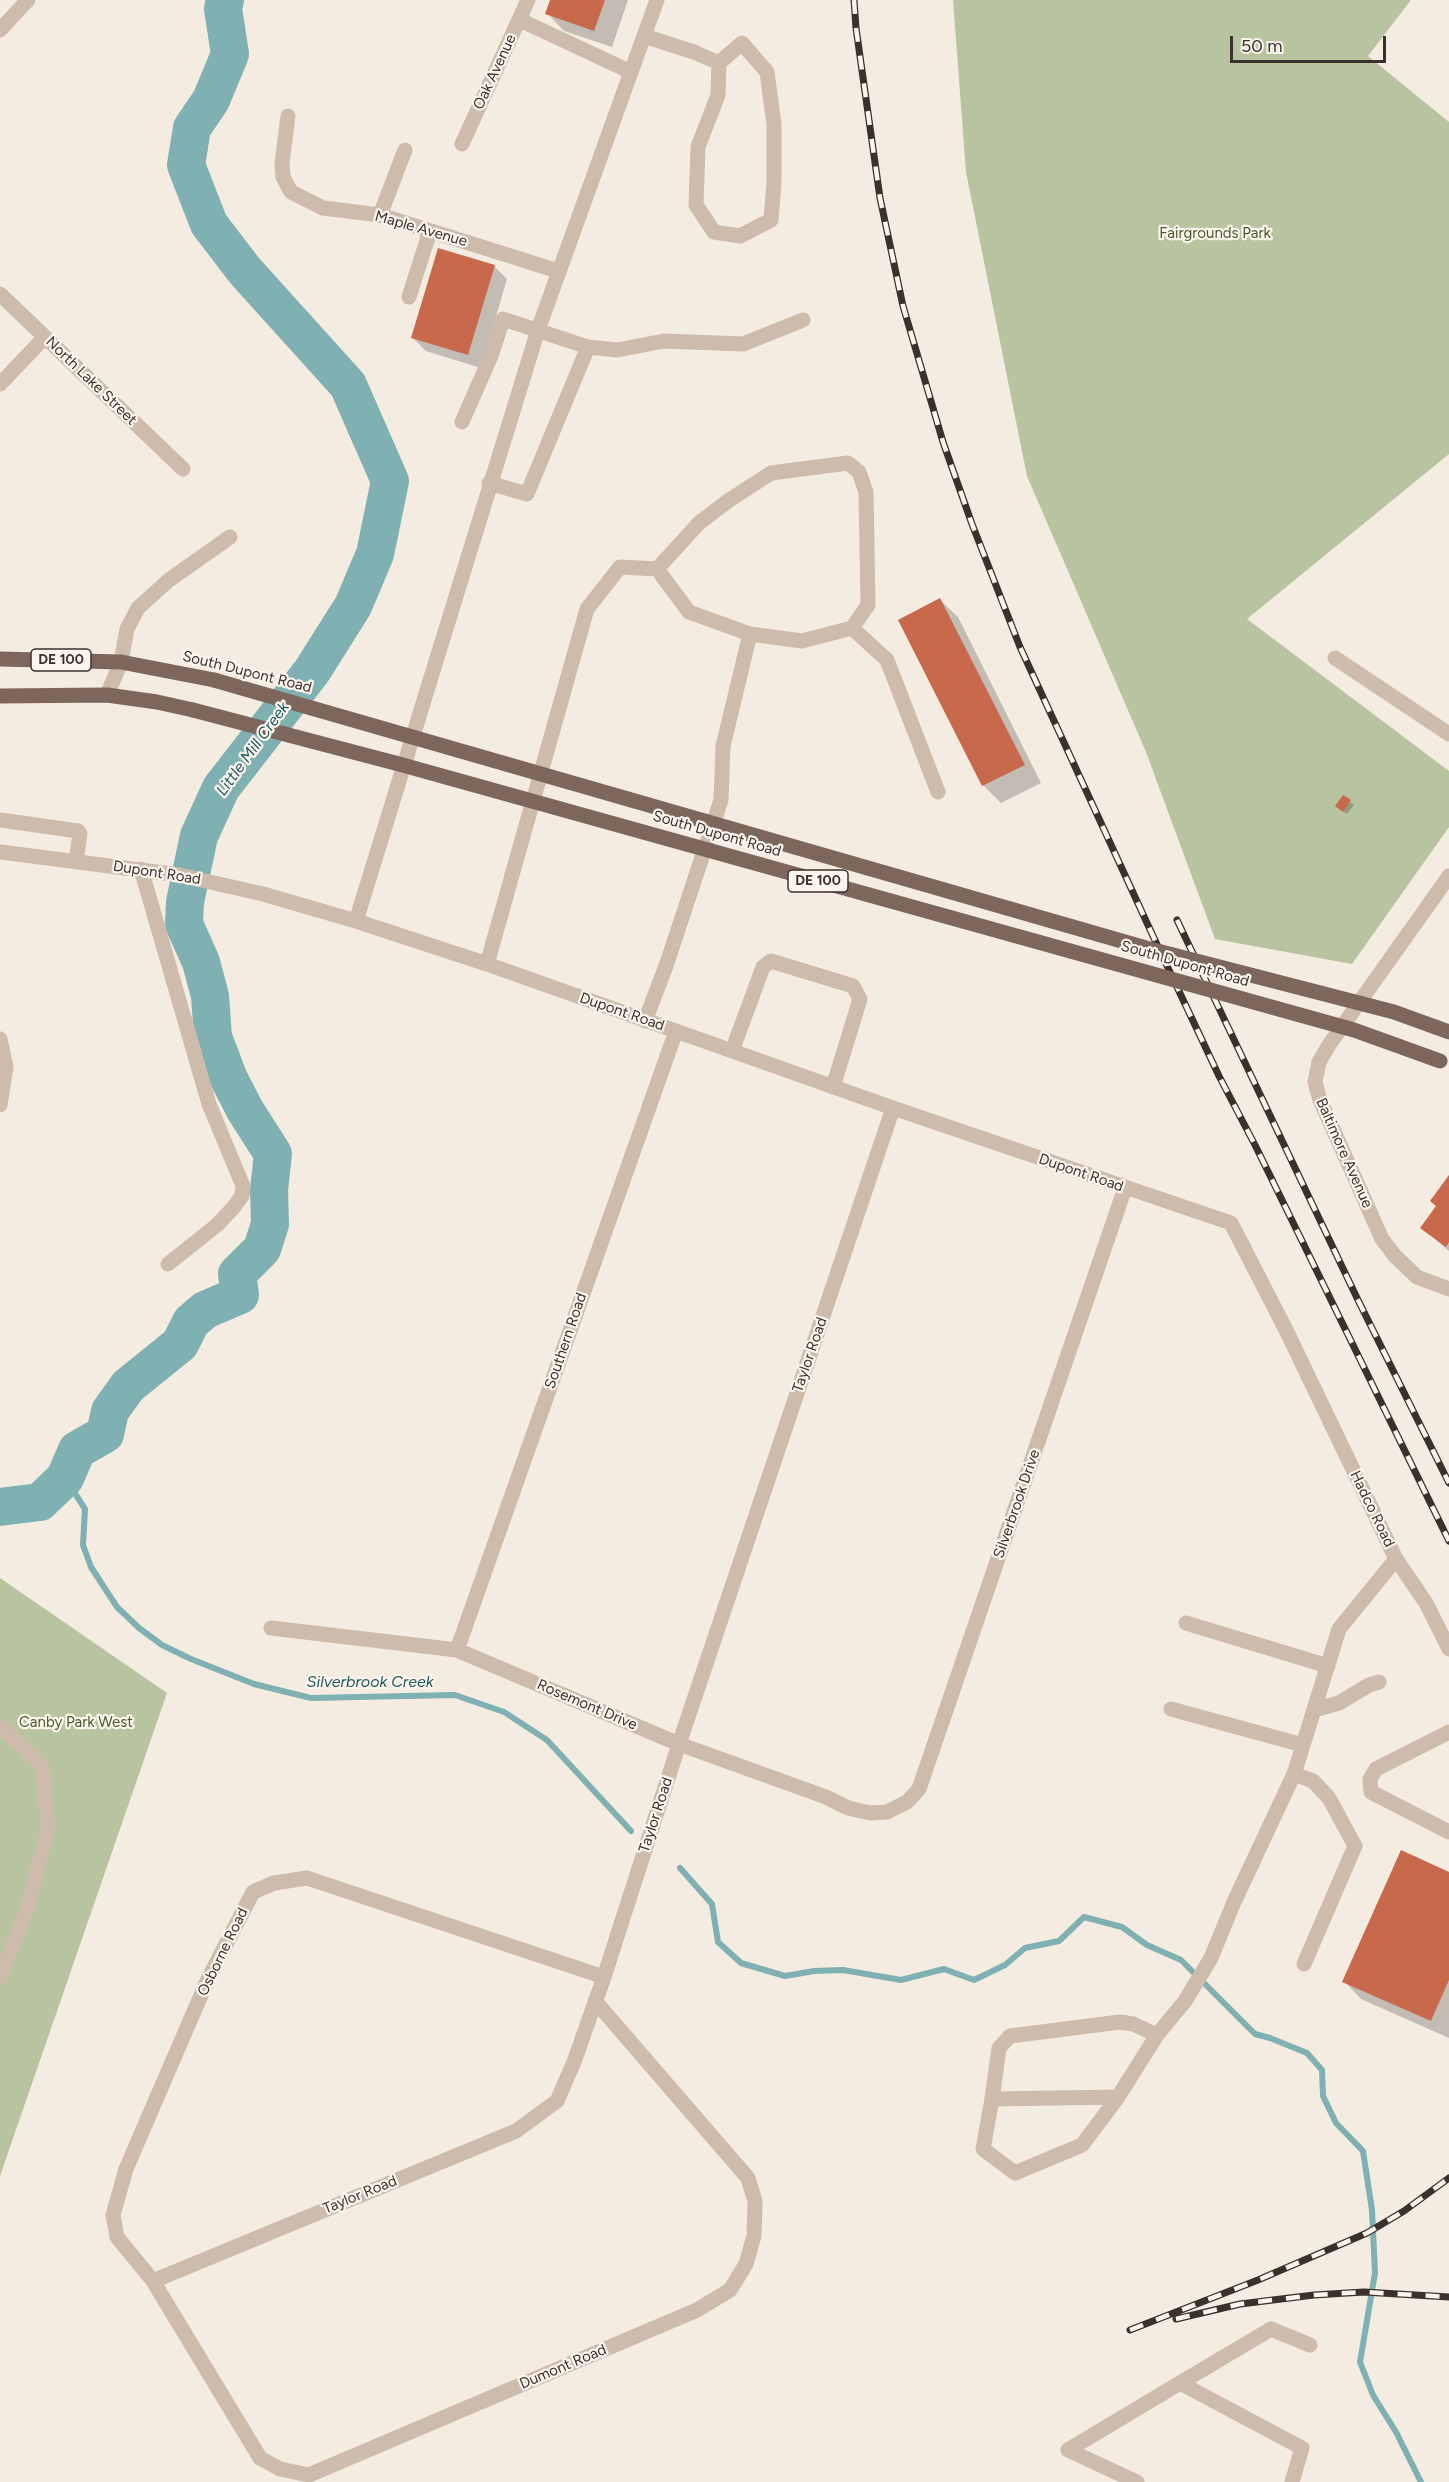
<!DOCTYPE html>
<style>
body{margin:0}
#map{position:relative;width:1449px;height:2482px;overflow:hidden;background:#f4ebe1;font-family:Figtree,sans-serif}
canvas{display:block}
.scale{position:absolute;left:1230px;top:36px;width:156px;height:27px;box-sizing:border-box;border:3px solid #3b302b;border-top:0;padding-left:8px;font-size:18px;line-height:21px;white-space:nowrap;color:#3b302b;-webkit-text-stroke:4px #fbf5ee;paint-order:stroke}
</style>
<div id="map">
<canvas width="1449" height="2482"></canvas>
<div class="scale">50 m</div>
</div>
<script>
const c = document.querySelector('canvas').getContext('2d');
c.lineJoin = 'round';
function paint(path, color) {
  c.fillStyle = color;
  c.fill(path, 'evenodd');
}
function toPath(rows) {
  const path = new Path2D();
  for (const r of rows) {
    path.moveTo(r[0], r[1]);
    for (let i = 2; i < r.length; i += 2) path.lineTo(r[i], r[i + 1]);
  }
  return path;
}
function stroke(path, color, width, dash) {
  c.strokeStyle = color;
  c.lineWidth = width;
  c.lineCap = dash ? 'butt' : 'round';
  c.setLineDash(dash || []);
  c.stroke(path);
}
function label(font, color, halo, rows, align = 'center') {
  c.font = font + ' Figtree,sans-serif';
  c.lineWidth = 4.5;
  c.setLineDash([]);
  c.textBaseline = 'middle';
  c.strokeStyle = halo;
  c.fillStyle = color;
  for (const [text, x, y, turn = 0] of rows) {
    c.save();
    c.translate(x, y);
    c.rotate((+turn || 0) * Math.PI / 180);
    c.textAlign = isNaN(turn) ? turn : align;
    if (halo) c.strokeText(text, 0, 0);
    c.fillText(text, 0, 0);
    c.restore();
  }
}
paint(toPath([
 [953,0,1411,0,1368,56,1449,122,1449,454,1247,619,1449,771,1449,827,1352,964,1215,939,1146,752,1027,476,966,172],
 [0,1578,167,1693,0,2176]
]), '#b8c4a0');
paint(toPath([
 [551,0,628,0,612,47,564,31,547,13],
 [494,266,507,279,481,368,426,351,413,338],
 [940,600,958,617,1041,783,1001,803,984,786,900,620],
 [1350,802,1354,805,1347,814,1341,810],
 [1449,1178,1449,1251,1422,1228,1438,1207],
 [1449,1873,1449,2038,1361,1999,1344,1981]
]), '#0003');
stroke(toPath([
 [65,1478,85,1509,83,1545,91,1567,117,1607,139,1628,162,1645,191,1659,254,1684,311,1698,455,1695,504,1712,547,1740,631,1831],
 [680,1868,712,1904,718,1942,741,1963,785,1976,814,1971,843,1970,901,1980,944,1969,974,1980,1005,1965,1025,1948,1059,1941,1084,1917,1122,1927,1147,1945,1181,1960,1255,2034,1270,2038,1307,2053,1322,2070,1323,2096,1336,2123,1363,2151,1372,2210,1375,2273,1360,2362,1373,2395,1396,2432,1421,2482]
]), '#7fb0b2', 6);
stroke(toPath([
 [0,1507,40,1502,65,1478,77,1450,105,1434,110,1411,128,1386,180,1344,191,1322,205,1310,240,1295,237,1274,262,1249,270,1224,269,1190,273,1154,245,1110,229,1079,213,1037,210,996,201,962,184,924,185,902,199,836,221,788,312,671,353,606,375,554,390,481,348,385,245,271,209,224,186,165,192,128,211,100,230,54,223,9,225,0]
]), '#7fb0b2', 38);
paint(toPath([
 [550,0,605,0,594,31,545,14],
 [438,248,495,265,468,355,411,338],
 [940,598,1025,765,982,786,898,620],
 [1343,795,1351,800,1343,812,1335,806],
 [1449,1175,1449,1242,1446,1247,1420,1228,1436,1206,1430,1201],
 [1401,1850,1449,1872,1449,1980,1431,2021,1342,1982]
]), '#c8694b');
stroke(toPath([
 [520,20,631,72],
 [0,30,28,0],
 [644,36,694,52,719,63,718,95,698,147,696,205,714,232,740,236,771,220,774,183,774,124,767,72,742,43,719,63],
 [288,116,282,163,283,177,291,192,323,208,380,215,558,271],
 [462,144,528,0],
 [380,215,405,150],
 [0,294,183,469],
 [409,297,430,231],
 [0,384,45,337],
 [462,422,491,356,503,319,588,347,617,350,664,341,743,344,803,320],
 [489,483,527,494,588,347],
 [657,569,699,523,728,501,771,473,848,463,859,472,866,492,868,605,852,628,802,641,750,634],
 [852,628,887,660,938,792],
 [1335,658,1449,734],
 [107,695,121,662,127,629,138,608,169,580,230,537],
 [0,820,78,831,80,834,76,861],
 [0,852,179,875,263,894,356,921,487,964,893,1108,1231,1223,1287,1332,1396,1559,1339,1629,1294,1774,1234,1902,1211,1958,1185,2001,1157,2035,1118,2097,1082,2145,1015,2173,983,2149,992,2099,1118,2097],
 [141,869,209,1104,243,1186,242,1196,233,1208,217,1225,168,1264],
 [1449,876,1329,1045,1319,1062,1315,1082,1320,1100,1382,1239,1395,1256,1417,1277,1449,1289],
 [356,921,538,330,657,0],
 [487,964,587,609,620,567,657,569,689,612,750,634,723,746,721,800,666,966,645,1021],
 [0,1039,6,1067,0,1105],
 [732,1051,763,967,771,961,853,986,860,999,833,1087],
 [1396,1559,1426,1603,1449,1649],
 [1186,1623,1328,1666],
 [271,1628,457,1650,679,1744,826,1797,848,1808,870,1813,887,1812,907,1802,919,1789,1125,1188],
 [457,1650,676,1031],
 [1171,1709,1303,1745],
 [1314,1710,1339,1703,1369,1685,1379,1682],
 [0,1726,42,1766,48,1828,28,1907,0,1977],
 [1449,1732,1376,1769,1370,1779,1371,1792,1449,1832],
 [1294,1774,1313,1781,1329,1798,1355,1846,1304,1964],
 [595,2001,748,2178,755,2201,754,2236,746,2264,730,2290,697,2310,309,2475,280,2469,260,2458,153,2281,117,2237,113,2215,126,2169,208,1979,253,1892,274,1883,307,1878,604,1977],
 [992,2099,999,2048,1010,2036,1120,2022,1133,2024,1157,2035],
 [153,2281,516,2131,557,2101,574,2062,604,1977,679,1744,893,1108],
 [1180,2383,1271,2329,1310,2345],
 [1068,2450,1180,2383,1302,2448,1292,2482],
 [1068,2450,1137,2482]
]), '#cdbbac', 15);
stroke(toPath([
 [0,659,121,662,214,680],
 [0,696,107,695,157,702,193,710]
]), '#7d675c', 15);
const rail = toPath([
 [854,0,856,28,880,198,903,306,943,442,972,524,1020,647,1153,936,1219,1076,1256,1147,1449,1541],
 [1177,920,1357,1298,1449,1483],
 [1176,2319,1240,2304,1314,2295,1364,2292,1449,2297],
 [1130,2330,1258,2280,1367,2233,1404,2211,1449,2178]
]);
stroke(rail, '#3b302b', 7);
stroke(rail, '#fbf5ee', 4.5, [14]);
stroke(toPath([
 [214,680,1146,948,1394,1012,1449,1032],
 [193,710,399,764,1354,1030,1440,1061]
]), '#7d675c', 15);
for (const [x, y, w] of [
 [61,660,60],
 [818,881,60]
]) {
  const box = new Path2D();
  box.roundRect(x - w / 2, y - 11, w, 22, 4.5);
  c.fillStyle = '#fbf5ee';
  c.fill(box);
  stroke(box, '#3b302b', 1.5);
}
label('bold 14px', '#3b302b', null, [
 ["DE 100",61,660],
 ["DE 100",818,881]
]);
label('15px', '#3b302b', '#fbf5ee', [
 ["Oak Avenue",495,72,-65],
 ["Maple Avenue",421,229,16],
 ["North Lake Street",91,381,44],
 ["South Dupont Road",247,672,14],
 ["South Dupont Road",717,834,16],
 ["Dupont Road",157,873,9],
 ["South Dupont Road",1185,964,16],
 ["Dupont Road",622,1012,19],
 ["Baltimore Avenue",1344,1153,66],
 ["Dupont Road",1081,1173,19],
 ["Southern Road",566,1341,-71],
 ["Taylor Road",810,1355,-71],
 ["Silverbrook Drive",1017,1504,-71],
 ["Hadco Road",1372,1509,64],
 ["Rosemont Drive",587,1705,23],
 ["Taylor Road",656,1815,-72],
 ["Osborne Road",223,1952,-64],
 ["Taylor Road",360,2195,-22],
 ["Dumont Road",563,2367,-23]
]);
label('15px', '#4a5a2e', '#fbf5ee', [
 ["Fairgrounds Park",1215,234],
 ["Canby Park West",76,1723]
]);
label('italic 16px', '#1f5a5e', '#fbf5ee', [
 ["Little Mill Creek",253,749,-54],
 ["Silverbrook Creek",370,1682]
]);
</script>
